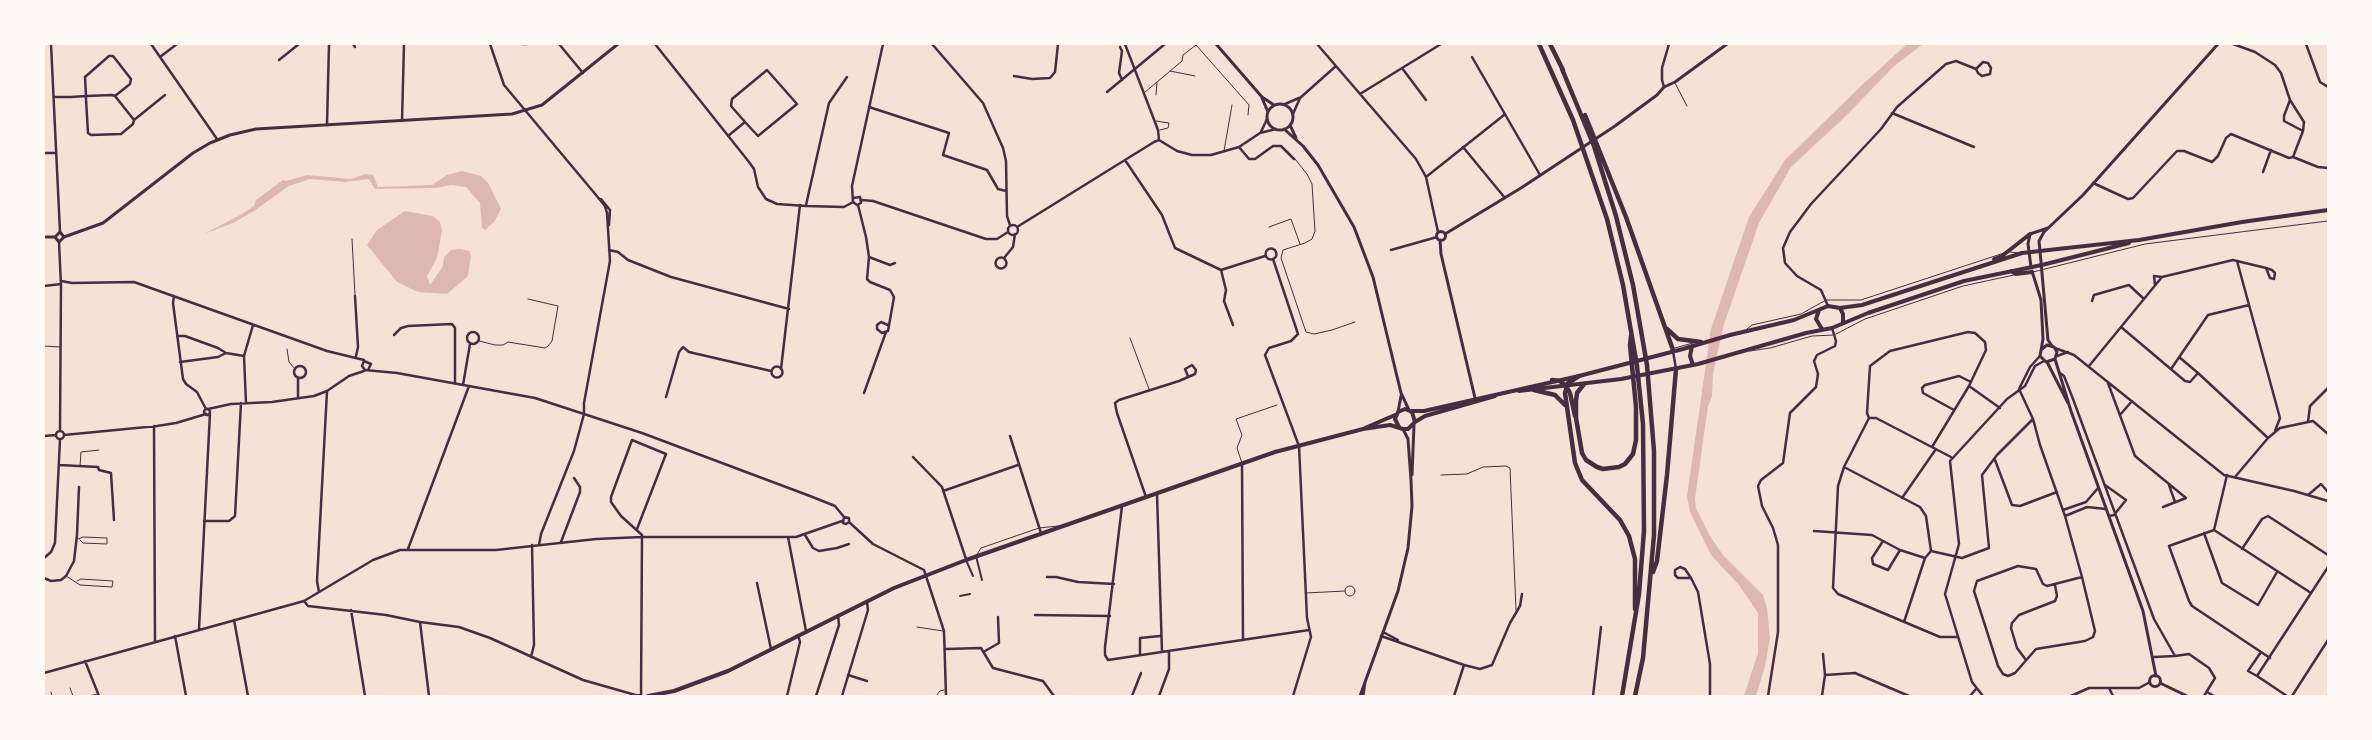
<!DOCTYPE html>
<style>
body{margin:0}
#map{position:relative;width:2372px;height:740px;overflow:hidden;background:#f7e1d7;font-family:"IBM Plex Sans",sans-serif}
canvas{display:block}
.frame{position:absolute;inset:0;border:45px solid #fffaf5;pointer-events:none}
</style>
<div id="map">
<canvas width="2372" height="740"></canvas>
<div class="frame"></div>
</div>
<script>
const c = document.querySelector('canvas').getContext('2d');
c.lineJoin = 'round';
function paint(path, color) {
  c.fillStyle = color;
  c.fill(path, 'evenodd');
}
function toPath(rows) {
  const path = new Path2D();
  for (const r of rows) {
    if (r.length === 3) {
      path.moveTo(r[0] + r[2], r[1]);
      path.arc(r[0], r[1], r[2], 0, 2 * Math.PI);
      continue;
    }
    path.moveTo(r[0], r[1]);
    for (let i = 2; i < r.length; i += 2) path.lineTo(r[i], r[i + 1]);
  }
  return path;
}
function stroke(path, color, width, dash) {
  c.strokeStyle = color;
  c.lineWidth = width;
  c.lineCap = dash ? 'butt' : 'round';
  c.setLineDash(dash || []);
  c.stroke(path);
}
paint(toPath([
 [1907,44,1923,44,1893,67,1846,116,1791,167,1759,223,1724,324,1713,373,1712,397,1708,406,1695,499,1696,508,1710,536,1723,555,1763,595,1767,608,1770,638,1765,666,1756,696,1744,696,1758,653,1758,613,1739,585,1711,555,1690,512,1687,496,1711,329,1749,217,1785,160,1861,86],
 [462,171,481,176,488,183,501,209,494,222,485,230,482,228,480,203,466,187,451,185,437,188,375,189,369,179,345,182,310,179,289,186,254,211,233,223,204,234,242,214,254,206,256,200,283,180,286,181,307,175,350,179,366,174,373,175,378,187,432,185,447,175],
 [405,211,433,216,440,222,442,231,437,258,427,276,430,285,443,266,444,257,451,250,460,249,469,251,471,255,468,276,447,294,418,292,397,282,367,245,377,230]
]), '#dcb8b0');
stroke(toPath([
 [1170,71,1195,76],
 [1675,83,1687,106],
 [1144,93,1182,61,1183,55,1196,45,1249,105,1248,115],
 [1156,95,1157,82],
 [1156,121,1169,123,1168,128,1160,130],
 [1224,151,1232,105],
 [1295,159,1307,174,1312,184,1315,231,1312,239,1305,243,1283,250,1281,258,1306,332,1314,334,1332,330,1355,322],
 [1269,227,1291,219,1300,244],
 [352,239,355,295],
 [2010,252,2019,253],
 [2033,272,2145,244,2328,221],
 [1747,329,1752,325,1801,314,1826,300,1861,300,2004,253],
 [1130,338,1149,389],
 [479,341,495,345,503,345,508,342,545,348,548,346,552,341,558,306,528,299],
 [44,346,60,347],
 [1675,348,1693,343],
 [287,349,289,362,295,369],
 [1750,351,1770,348,1812,336,1834,335,1865,319,1963,286,2014,275],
 [1242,463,1237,448,1242,435,1236,419,1277,405],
 [80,466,81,452,99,450],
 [1441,475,1467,474,1483,467,1506,466,1510,468,1516,610],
 [78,539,83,537,107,538,107,544,83,543,80,540],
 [976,556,981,548,1039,528,1058,526],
 [66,576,80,585,112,587,113,581,81,579,77,581],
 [1350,591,5],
 [1306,593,1345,591],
 [917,627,943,631],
 [70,688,73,696],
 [51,692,52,696],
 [89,696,97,694],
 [936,696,940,691,944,690]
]), '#4a2c40', 1);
stroke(toPath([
 [976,556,982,580],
 [966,560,973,576],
 [960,596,970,594]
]), '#4a2c40', 2);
stroke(toPath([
 [51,44,60,232],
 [151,44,217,139],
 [353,44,355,47],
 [490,44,504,85,596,195,605,206,607,213,610,261,584,403,584,414,574,451,541,534,539,545],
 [522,44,527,44],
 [559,44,583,73],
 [655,44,749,162,754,169,758,187,766,199,777,204,806,206,844,207,853,202],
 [932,44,983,103,1003,148,1006,161,1007,216,1010,225],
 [1125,44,1158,130,1159,140],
 [1317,44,1416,159,1426,177,1438,232],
 [2233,44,2255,52,2275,65,2281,73,2290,100,2304,122,2303,131,2293,157,2318,167,2328,168],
 [2306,44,2320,82,2328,87],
 [1120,47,1122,51,1119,73,1122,80],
 [160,57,177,44],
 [1472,57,1540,175],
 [279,60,299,44],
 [1402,68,1426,100],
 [1014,76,1032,79,1050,78,1055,72,1058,44],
 [1664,87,1662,80,1662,68,1669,44],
 [1107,92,1165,44],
 [1360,94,1441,44],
 [54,97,71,97,86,96,112,95,115,96,134,120,133,124,121,134,91,135,88,133,86,99,86,96,85,77,109,56,113,56,131,79,130,84,115,96],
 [2290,100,2284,116,2284,121,2303,131],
 [1285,104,1299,98],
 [869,107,949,133,943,155,987,170,998,189,1006,191],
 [1892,113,1974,147],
 [1293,114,1300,98,1336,66],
 [134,120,165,95],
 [402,121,404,44],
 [327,125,329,44],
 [1261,132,1267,119],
 [728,136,745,122,731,106,732,99,767,70,797,104,758,136,745,122],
 [1239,147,1249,159,1255,159,1273,146,1281,146,1294,159],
 [1463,147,1505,198],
 [44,153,56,153],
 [1125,160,1162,215,1175,248,1221,270,1265,256],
 [2263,172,2271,150],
 [1426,177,1504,115],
 [2093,183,2128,199,2133,198,2177,151,2184,151,2212,162,2218,156,2226,138,2231,134,2289,158,2293,157],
 [853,198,860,197,861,203,857,205,853,202,852,186,883,44],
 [601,199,610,210,609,225],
 [862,200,873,201,986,239,997,239,1008,232],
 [806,205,829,103,847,77],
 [858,205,866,237,869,257,890,265,895,263],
 [1013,230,5],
 [1017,227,1154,142,1159,140,1177,151,1192,155,1211,155,1239,147,1260,133,1276,129],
 [59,242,61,286,60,430],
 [1271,254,5.5],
 [609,250,618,252,628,260,671,277,789,309],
 [1391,250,1437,237],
 [869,257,867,279,870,282,890,290,894,297,888,331,882,333,877,329,877,325,881,322,888,325],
 [1001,263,5.5],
 [1004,258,1013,247,1015,234],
 [1273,259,1298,334,1291,341,1269,348,1265,355,1299,446,1307,618,1311,637,1293,696],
 [2237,261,2280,418,2275,431],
 [1221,270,1226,290,1224,301,1233,325],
 [61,281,72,283,134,282,327,351,364,360],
 [2155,285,2154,276,2162,277],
 [44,286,61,284],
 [174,296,173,303,183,379,186,384,197,392,206,409],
 [355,296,358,347,356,356],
 [2092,301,2094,295,2129,285,2144,299],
 [1828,306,1821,290,1797,276,1785,263,1783,248,1790,232,1811,204,1881,129,1897,107,1946,64,1956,61,1976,69,1978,73,1982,76,1990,74,1991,68,1988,63,1983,62,1976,69],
 [2121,327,2185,381,2190,382,2198,373,2268,438],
 [473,338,6],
 [394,335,401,328,408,326,452,324,455,328,455,383],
 [177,336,185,336,218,348,226,353],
 [2055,348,2074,355,2224,475,2294,491,2328,501],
 [1673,351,1676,369],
 [2057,356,2068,352],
 [2179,357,2198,373],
 [180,362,218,357,226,353,244,356],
 [2089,366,2162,277,2233,260,2237,261,2266,268,2272,270,2275,273,2274,279,2270,278,2266,268],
 [300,372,6],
 [777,372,5.5],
 [781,369,800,205],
 [2171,369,2208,315,2249,305],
 [368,370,371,364,364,361,362,366,365,370,397,373,535,398,642,433,810,496,835,506,844,517],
 [2060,373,2064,376,2073,399,2154,619,2175,656,2189,654,2209,668,2215,678,2204,696],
 [298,378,298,398],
 [2108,383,2135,456,2186,498,2163,507],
 [463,385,470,344],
 [2019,389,2033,419,2040,445,2065,516,2082,577,2095,631,2093,637,2085,641,2036,649,2015,673,2008,676,2003,674,1998,666,1974,591,1977,581,2018,566,2036,569,2043,584,2047,586,2082,577],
 [2019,389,2030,367,2040,356],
 [864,393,886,332],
 [666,397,679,352,683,347,689,352,771,371],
 [246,403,244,356,253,325],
 [207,412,3],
 [208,409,231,404,272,402,314,396,327,391,349,376,364,371],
 [1954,410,1923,393,1922,388,1925,385,1959,376,1971,382],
 [2120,415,2132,401],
 [1869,418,1844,467,1838,486,1833,588,1838,594,1940,637,1958,637],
 [2308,422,2310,406,2328,388],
 [154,426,155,641],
 [60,435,4],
 [64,435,157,426,176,423,206,414],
 [44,436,56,435],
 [1010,436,1041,533],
 [1932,447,1969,386],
 [913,457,942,487,966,559],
 [1951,457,1876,418,1869,418,1867,413,1870,366,1890,351,1968,332,1975,333,1985,342,1986,350,1969,386,2000,408],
 [1995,460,2012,505,2020,506,2057,492],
 [1242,463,1243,640],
 [59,465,98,467,99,470,111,473,114,520],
 [1844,467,1920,507,1926,516,1931,551,1925,558,1904,622],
 [2235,477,2268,438,2280,428,2313,421,2328,434],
 [2105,485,2126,500,2114,515,2109,516],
 [2169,485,2175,502],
 [943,491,1018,465],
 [1157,494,1162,652],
 [2308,495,2321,484,2328,492],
 [1146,497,1117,413,1115,403,1119,400,1179,381,1195,374,1196,370,1192,365,1185,369,1188,376],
 [1902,498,1936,449],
 [1122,506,1105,647,1105,655,1108,660,1309,630],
 [2063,510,2086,502,2098,488],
 [2065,516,2087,507,2106,509],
 [844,517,849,518,849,522,873,544,924,570,944,631,946,696],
 [844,517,843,523,846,524,849,522],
 [204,521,229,521,235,516,241,403],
 [637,529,666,454,632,440,611,497,611,502,621,516,642,535,641,696],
 [2214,530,2169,546,2189,601,2192,606,2270,658],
 [2214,530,2311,593],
 [2214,530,2227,475],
 [1814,531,1872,535,1900,550,1925,558],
 [2204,533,2222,583,2258,605,2277,572],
 [805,535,813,548,819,551,837,548,849,544],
 [788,537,806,631],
 [1883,541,1872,558,1873,564,1888,570,1900,550],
 [561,542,580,492,580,487,574,478],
 [408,549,469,386],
 [2242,549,2262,519,2268,516,2328,555],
 [1931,551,1962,558,1989,548,1982,475,1997,455,2033,419],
 [44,558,51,552,55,543,60,439],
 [1047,577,1056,577,1078,582,1114,584],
 [44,578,51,581,61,580,66,576,74,561,77,535,79,487],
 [1691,578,1678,578,1675,575,1675,570,1680,567,1685,569,1691,578,1698,592,1710,664,1710,696],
 [757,583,771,649],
 [319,592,317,581,327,391],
 [304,601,308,606,386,615,420,622,459,627,490,638,583,680,639,696],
 [351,610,365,696],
 [1035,615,1110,616],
 [234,620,248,696],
 [420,622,429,696],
 [199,629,210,413],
 [1383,632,1398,640],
 [175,636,186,696],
 [1381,636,1464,665,1454,696],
 [946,649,981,648,993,668,1043,681,1054,696],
 [985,651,999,643,998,617],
 [1140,655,1140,638,1160,636],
 [531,657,534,645,532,545],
 [2154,657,2175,656],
 [2026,660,2017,648,2011,628,2012,623,2019,615,2055,601,2057,596,2055,585],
 [85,661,99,696],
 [1464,665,1480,669,1492,665,1510,623,1520,606,1522,594],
 [44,673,304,601,373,560,400,550,496,550,596,539,642,537,796,537,842,521],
 [848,675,867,681],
 [1825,675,1855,673,1909,696],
 [2257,676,2248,671,2261,652],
 [2109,688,2113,696],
 [2207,692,2214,696],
 [787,696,800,642,798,635],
 [816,696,839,625,838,615],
 [842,696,868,610,867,602],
 [1132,696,1141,673],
 [1159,696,1169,669,1169,652],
 [1593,696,1601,627],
 [1768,696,1778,632,1778,545,1773,528,1762,506,1758,486,1761,480,1783,463,1790,413,1816,387,1818,374,1814,361,1817,355,1835,346,1836,341,1832,328],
 [1822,696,1825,675,1823,654],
 [1970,696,1976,689],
 [1983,696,1972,682,1945,594,1959,544,1950,461,2007,399,2025,386,2035,366,2044,361],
 [2071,696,2089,688,2139,688,2150,682],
 [2287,696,2257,676,2328,567],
 [2292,696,2328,640]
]), '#4a2c40', 2.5);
stroke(toPath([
 [1441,236,4.5],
 [1445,234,1521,188,1615,126,1657,95,1664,87,1675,82,1727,44],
 [44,237,55,237],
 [55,237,59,242,64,237],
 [55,237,60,232,64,237],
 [64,237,103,223,193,153,210,143,230,135,256,129,512,114,542,105,618,44],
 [1440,240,1441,254,1475,398],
 [2040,251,2048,340,2052,346],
 [2032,271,2041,300,2043,339,2040,356,2046,362,2055,359,2057,352,2054,347,2047,345,2042,349],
 [2055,359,2071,411,2143,611,2156,676],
 [2047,362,2068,403],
 [2155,681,5.5],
 [2160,683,2187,696]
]), '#4a2c40', 3);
stroke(toPath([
 [1216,44,1262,97,1274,105],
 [1262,98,1268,112],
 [1280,117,13],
 [1290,125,1296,138],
 [1284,129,1303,146,1318,165,1354,227,1373,277,1401,393,1409,410],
 [2040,251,2039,241,2044,232,2083,195,2218,44],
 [2031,267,2028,244,2030,234,2048,228],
 [1398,412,1401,396],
 [1412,475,1414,425],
 [1360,696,1398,591,1408,548,1412,506,1411,480,1408,439,1403,429],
 [1363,696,1365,682]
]), '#4a2c40', 3);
stroke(toPath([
 [1994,259,2002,256,2030,234],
 [2011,271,2016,274,2032,272],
 [1840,308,1843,314,1843,323],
 [1819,310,1816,319,1822,329],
 [1692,346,1690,356,1693,365],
 [1519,391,1621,379,1698,364,1806,333,1832,328,1868,313,1964,281,2042,265,2129,243],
 [1411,411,1424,411,1579,376,1683,349,1730,335,1794,320,1828,306,1840,308,1862,305,2022,253,2139,240,2242,222,2328,210],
 [1415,422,1425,416,1495,396],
 [1365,428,1395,415],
 [639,696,640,696],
 [648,696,674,691,728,671,894,588,966,560,1275,452,1363,429,1390,425,1403,429,1408,429,1415,422,1412,412,1405,409,1398,412,1395,419,1399,427]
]), '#4a2c40', 4);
stroke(toPath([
 [1539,44,1573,120,1607,219,1623,285,1637,366,1643,424,1644,531,1639,594,1622,696],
 [1550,44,1563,70],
 [1562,69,1594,146,1616,216,1633,285,1647,365,1654,451,1654,535,1643,658,1635,696],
 [1585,115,1626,217,1673,350],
 [1667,329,1678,339,1701,342],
 [1579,376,1568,383,1565,393,1575,463,1582,480,1620,520,1629,536,1635,559,1635,609],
 [1552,380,1560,381,1566,386,1570,393,1575,416],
 [1584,384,1577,393,1576,401,1576,418,1582,453,1586,460,1597,467,1603,469,1619,467,1625,464,1633,454,1636,440,1636,407,1630,345,1631,336],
 [1534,390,1555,395,1565,405],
 [1653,572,1657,561,1667,475,1676,369]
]), '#4a2c40', 4.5);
</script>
